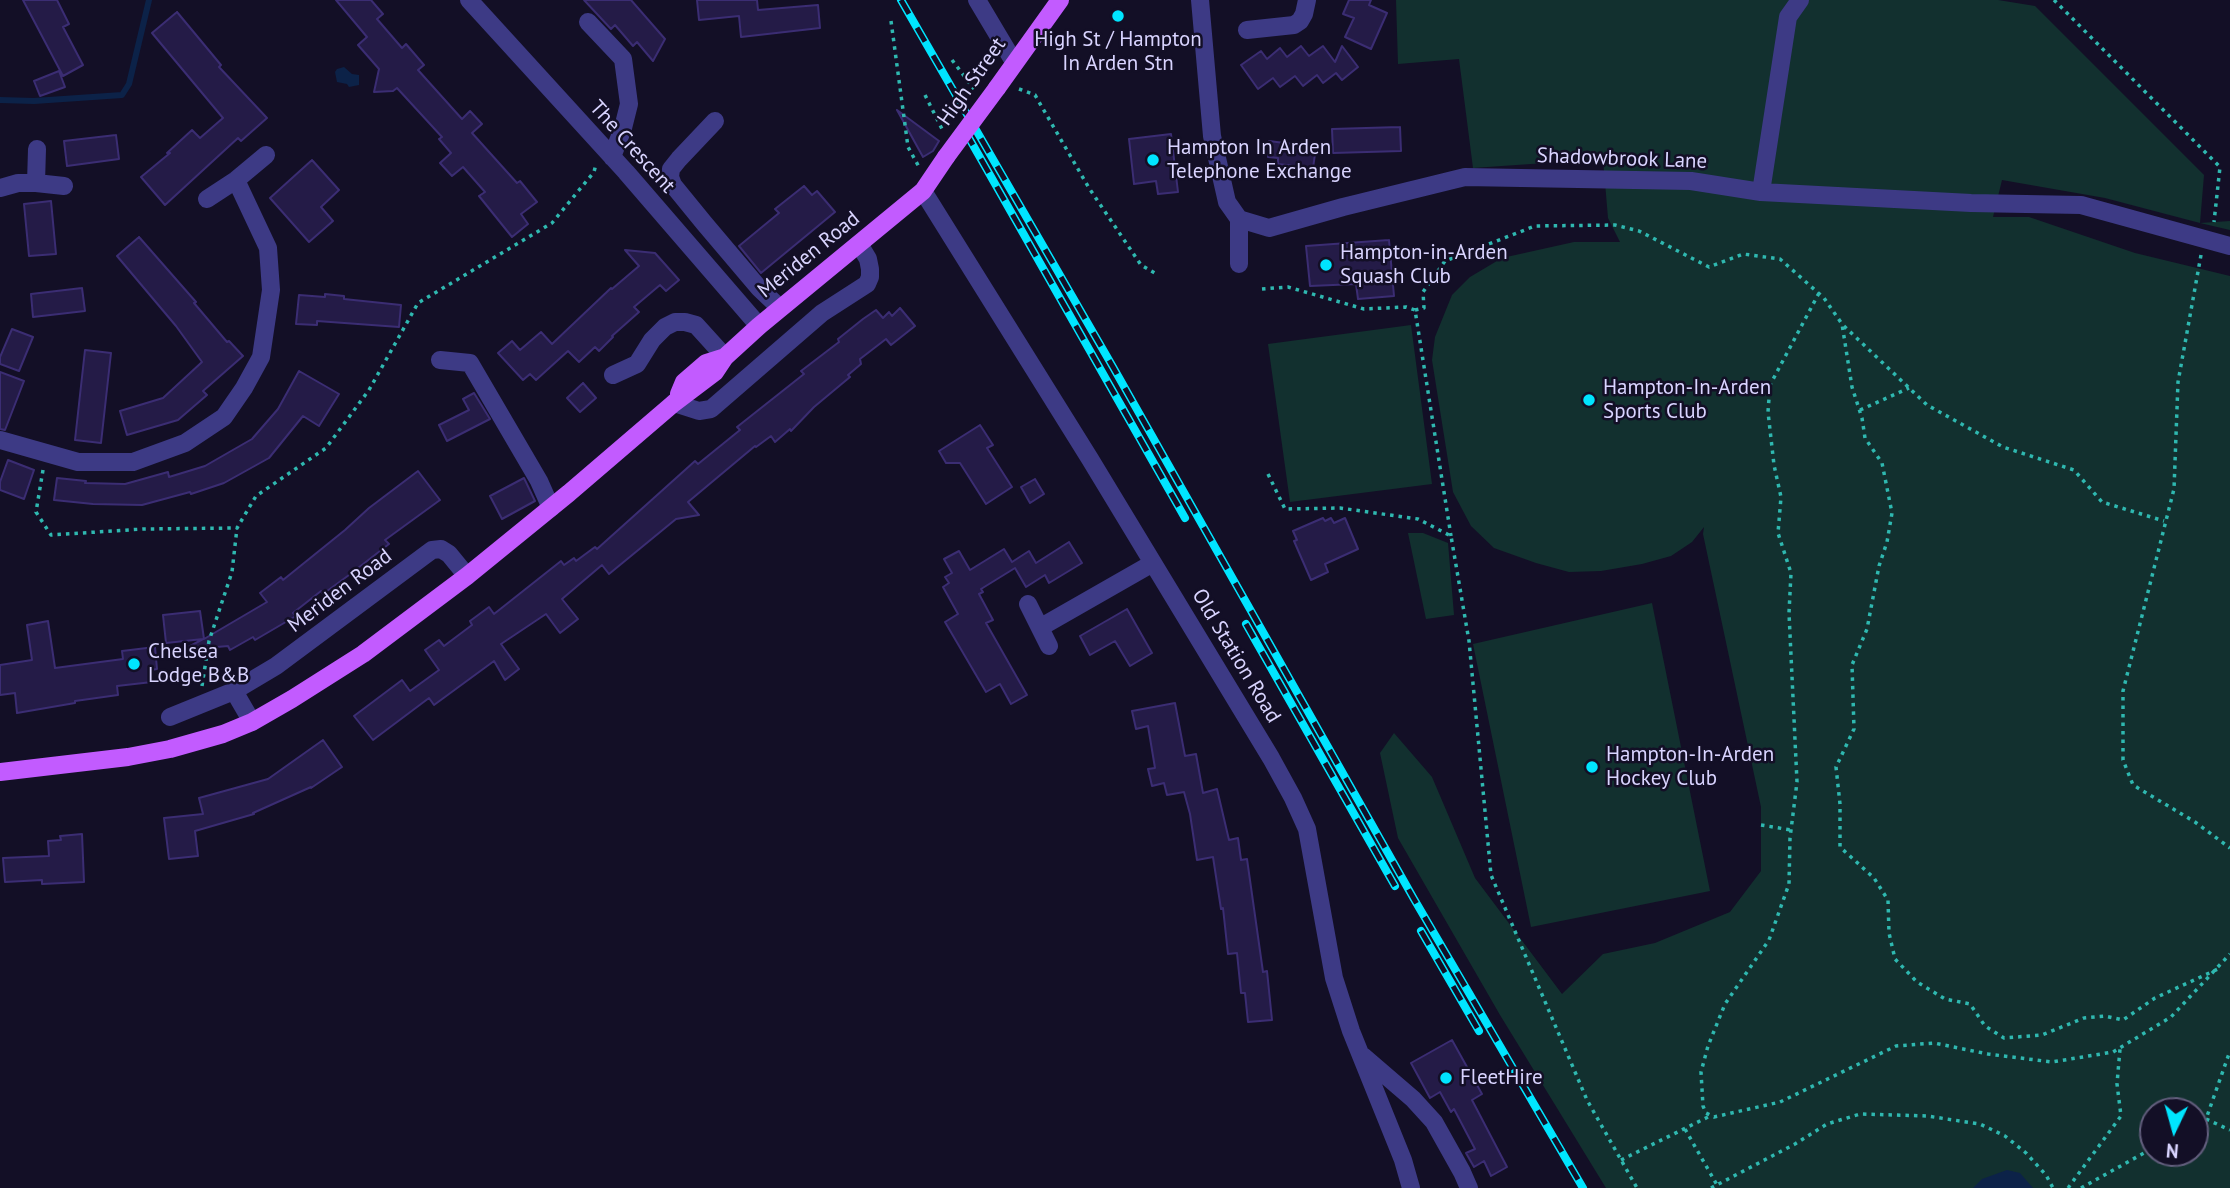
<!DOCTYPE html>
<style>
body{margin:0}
#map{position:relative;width:2230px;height:1188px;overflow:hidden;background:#130f26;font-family:"PT Sans",sans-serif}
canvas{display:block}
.north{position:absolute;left:2139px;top:1097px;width:70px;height:70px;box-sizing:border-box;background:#130f26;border:2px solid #625e7d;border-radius:50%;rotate:185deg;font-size:19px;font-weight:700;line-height:28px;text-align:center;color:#d9d4ff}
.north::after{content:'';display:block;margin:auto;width:24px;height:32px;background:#00e5ff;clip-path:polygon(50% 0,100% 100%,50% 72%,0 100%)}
</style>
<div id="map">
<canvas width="2230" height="1188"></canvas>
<div class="north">N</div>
</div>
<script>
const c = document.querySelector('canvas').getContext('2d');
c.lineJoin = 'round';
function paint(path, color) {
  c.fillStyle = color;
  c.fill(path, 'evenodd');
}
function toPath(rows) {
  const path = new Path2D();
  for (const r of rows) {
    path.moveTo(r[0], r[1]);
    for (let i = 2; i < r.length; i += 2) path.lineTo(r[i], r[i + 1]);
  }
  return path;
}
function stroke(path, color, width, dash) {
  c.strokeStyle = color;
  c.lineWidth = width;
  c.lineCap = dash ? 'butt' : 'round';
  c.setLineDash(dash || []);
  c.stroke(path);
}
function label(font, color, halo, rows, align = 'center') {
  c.font = font + ' "PT Sans",sans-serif';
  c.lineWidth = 5;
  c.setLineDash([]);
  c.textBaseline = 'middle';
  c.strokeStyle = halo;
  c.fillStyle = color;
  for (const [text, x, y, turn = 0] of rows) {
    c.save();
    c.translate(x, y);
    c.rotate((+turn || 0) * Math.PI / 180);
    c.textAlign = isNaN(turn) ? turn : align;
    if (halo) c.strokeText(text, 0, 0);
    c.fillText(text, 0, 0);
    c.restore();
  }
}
paint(toPath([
 [1396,0,1998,0,2035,6,2204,175,2200,223,2230,221,2230,230,2200,223,2105,198,2002,180,1993,217,2029,217,2135,253,2230,276,2230,1188,1606,1188,1500,1015,1398,838,1380,753,1394,733,1432,777,1475,878,1562,994,1603,954,1655,943,1730,912,1761,871,1761,807,1703,534,1704,527,1692,542,1671,556,1642,564,1601,571,1569,572,1536,563,1494,548,1471,526,1453,492,1432,360,1435,337,1452,295,1470,277,1502,258,1574,242,1620,242,1608,218,1603,159,1473,168,1459,59,1398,64],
 [2153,1111,2195,1111,2195,1153,2153,1153],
 [1411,325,1432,484,1290,502,1268,344],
 [1408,533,1423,533,1448,543,1454,615,1426,619],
 [1652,603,1710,891,1531,927,1473,644]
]), '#12302f');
paint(toPath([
 [344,67,352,74,359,75,359,85,349,87,347,84,337,82,335,72,337,69],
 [2007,1170,2020,1173,2033,1188,1973,1188,1982,1179]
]), '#0c2248');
stroke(toPath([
 [0,100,34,101,122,95,129,84,149,0]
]), '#0c2248', 6);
const building = toPath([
 [23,0,57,0,69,24,63,27,83,65,63,76,23,0],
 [336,0,371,0,383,14,377,19,402,48,406,44,424,65,418,70,462,119,470,111,482,124,472,133,517,183,520,181,537,202,521,214,528,224,512,237,479,196,485,192,463,167,452,176,440,163,451,153,439,139,442,137,397,88,393,91,374,92,379,69,358,45,367,37,336,0],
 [584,0,631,0,665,39,653,61,637,42,633,46,615,25,611,29,584,0],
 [697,0,757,0,758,10,818,5,820,28,741,37,739,16,699,20,697,0],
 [1349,0,1371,0,1369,5,1387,13,1371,49,1345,37,1354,18,1343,14,1349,0],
 [177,12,221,65,219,67,267,118,241,141,238,138,165,205,141,177,170,153,167,153,192,130,200,138,223,118,152,33,177,12],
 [1301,46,1309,56,1323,46,1335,62,1342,46,1358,67,1342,80,1336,73,1323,83,1317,75,1303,86,1295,76,1280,87,1273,78,1258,89,1241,65,1261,51,1267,59,1280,48,1287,57,1301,46],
 [59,71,65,87,40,96,34,81,59,71],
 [897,110,939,141,933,151,923,157,897,110],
 [1400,127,1401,151,1333,153,1332,129,1400,127],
 [1171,134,1178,192,1158,194,1156,181,1134,184,1129,139,1171,134],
 [116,135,119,159,67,166,64,141,116,135],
 [1269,141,1316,147,1313,168,1278,164,1278,158,1268,157,1269,141],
 [312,160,339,190,321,207,333,221,309,242,270,198,312,160],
 [804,186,812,195,817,191,835,212,761,273,739,246,779,213,775,209,804,186],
 [51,201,56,254,29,256,24,204,51,201],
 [139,237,196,302,194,303,227,342,229,341,243,356,203,391,207,395,178,420,127,435,120,411,163,398,202,362,176,326,117,256,139,237],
 [1389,240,1394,296,1358,299,1356,284,1310,286,1306,246,1389,240],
 [625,250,655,253,679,280,666,291,660,285,634,307,639,312,612,336,613,337,599,351,595,347,579,362,568,351,536,380,530,374,523,380,498,353,512,341,520,350,541,332,552,344,611,288,612,289,639,266,625,250],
 [82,288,85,311,33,317,31,294,82,288],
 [325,294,344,296,344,299,401,305,399,327,317,321,317,325,296,324,299,295,325,297,325,294],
 [900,308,915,326,891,345,886,339,860,359,861,364,848,375,850,377,814,407,791,431,790,429,775,442,771,436,756,447,755,446,688,502,699,515,676,519,609,574,602,565,562,599,578,619,560,633,546,614,501,644,519,669,505,680,494,661,434,705,429,698,373,740,354,716,402,680,410,691,439,670,425,650,439,640,444,646,472,625,470,621,489,607,494,614,561,561,564,565,574,558,576,561,595,547,597,549,695,461,698,464,740,430,737,427,804,374,801,371,839,342,838,339,863,319,876,310,883,318,889,312,892,316,900,308],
 [12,329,33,337,19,371,0,364,0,357,12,329],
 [85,350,111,353,101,443,75,440,85,350],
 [299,371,339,394,319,426,303,416,269,458,224,483,191,494,190,492,142,505,93,504,54,500,57,478,86,481,85,483,125,484,168,472,169,477,205,466,252,439,278,409,299,371],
 [0,372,24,381,5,430,0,429,0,372],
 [583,383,596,398,580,412,567,398,583,383],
 [474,393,490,419,447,441,439,425,469,410,463,399,474,393],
 [980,425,993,445,987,448,1012,487,986,504,960,463,946,463,939,451,980,425],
 [8,460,34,470,24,499,0,490,0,482,8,460],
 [418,471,440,500,385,540,389,544,349,575,323,594,321,591,293,613,296,616,255,640,253,637,230,650,228,646,183,650,203,639,166,643,163,615,200,611,204,639,267,602,260,593,281,577,283,580,345,530,369,508,418,471],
 [524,478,535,501,502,519,490,496,524,478],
 [1035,479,1044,494,1030,503,1021,487,1035,479],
 [1323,518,1325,521,1331,518,1334,523,1345,518,1358,549,1325,564,1328,572,1311,580,1294,541,1297,540,1293,531,1323,518],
 [1069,542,1082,563,1049,583,1045,575,1026,587,1015,568,981,589,983,592,979,594,993,620,986,623,1027,695,1011,704,1000,684,986,692,945,622,958,614,943,587,949,583,945,577,952,573,944,559,959,551,970,570,1004,549,1012,562,1029,551,1036,563,1069,542],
 [1127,609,1152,653,1130,666,1115,641,1090,655,1080,636,1127,609],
 [48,621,55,668,123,659,122,651,155,647,157,669,151,670,152,682,117,686,118,695,75,701,75,703,17,713,15,693,0,695,0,665,32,660,27,625,48,621],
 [1175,703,1185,756,1196,754,1203,793,1217,789,1229,840,1238,838,1241,860,1247,859,1263,972,1267,971,1272,1020,1248,1022,1245,993,1241,993,1237,953,1228,954,1223,908,1221,909,1213,857,1197,860,1190,814,1184,792,1167,795,1164,783,1152,786,1148,769,1155,768,1148,726,1136,729,1132,711,1175,703],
 [323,740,342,767,311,788,311,787,253,813,254,814,195,831,198,856,169,859,164,818,203,814,199,798,268,779,323,740],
 [82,834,84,882,42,884,42,880,5,882,3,858,49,856,48,841,61,840,60,836,82,834],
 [1452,1040,1482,1094,1472,1100,1507,1167,1491,1176,1484,1161,1474,1167,1466,1153,1475,1149,1454,1109,1451,1112,1440,1092,1430,1098,1411,1063,1452,1040]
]);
paint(building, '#241b47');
stroke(building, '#3b2d73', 2);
stroke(toPath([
 [2054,0,2220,167,2214,222],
 [891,21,908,147,919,167],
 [952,60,974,89],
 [1019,89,1035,95,1089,188,1141,265,1158,275],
 [925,95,943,131],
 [2201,255,2178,382,2174,489,2123,691,2123,760,2133,785,2195,822,2230,848],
 [1262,289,1288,287,1364,309,1406,307,1415,310,1451,536],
 [1819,293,1770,385,1768,412,1774,465,1781,497,1778,533,1791,573,1789,613,1797,782,1790,838,1789,884,1769,940,1725,1004,1708,1046,1701,1072,1703,1106,1706,1113,1714,1117,1780,1102,1896,1046,1934,1043,1988,1054,2052,1062,2113,1052,2171,1017,2230,954],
 [1415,310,1424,308,1423,292,1445,261,1535,226,1615,225,1639,231,1709,267,1743,254,1780,259,1824,298,1842,324,1852,387,1862,418,1865,438,1882,463,1892,513,1887,542,1879,566,1867,629,1852,665,1854,729,1836,767,1840,804,1840,847,1874,878,1888,900,1889,933,1895,959,1917,982,1945,999,1970,1004,1985,1026,2004,1038,2042,1035,2084,1018,2105,1016,2123,1020,2155,998,2218,969],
 [1844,326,1927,405,2003,447,2074,470,2102,502,2164,521],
 [1860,410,1909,388],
 [43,470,36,512,51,535,143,529,237,528,256,496,326,448,369,390,418,303,552,223,594,172,596,164],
 [1268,474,1285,509,1340,508,1418,519,1451,536,1469,641,1491,875,1587,1100,1637,1188],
 [202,686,209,641,232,572,237,528],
 [1761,825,1791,830],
 [2206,1119,2230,1130],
 [2195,1125,2206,1119,2230,1051],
 [1685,1129,1717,1185],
 [1621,1160,1710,1116],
 [1711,1188,1795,1144,1827,1124,1860,1114,1927,1116,1980,1124,2005,1136,2026,1153,2046,1175,2053,1188],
 [2068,1188,2121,1116,2117,1084,2120,1049],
 [2081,1188,2153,1148]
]), '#2fb8b0', 3.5, [3.5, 5]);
stroke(toPath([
 [469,0,626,172,759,326],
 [977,0,1014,62],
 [1200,0,1212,136,1227,202,1239,219,1269,228,1343,207,1465,177,1691,181,1761,192,1971,203,2081,205,2230,246],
 [588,22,623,59,629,104,623,128,612,157],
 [1247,30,1294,25,1300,21,1304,14,1307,0],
 [715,121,679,159,671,169,670,177,673,185,704,223,759,288,780,308],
 [36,183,37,149],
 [0,188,18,183,36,183,64,186],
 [923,191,1090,459,1271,758,1293,798,1307,829,1334,978,1351,1031,1403,1160,1411,1188],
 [1761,192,1788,17,1800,0],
 [207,199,236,180,266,155],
 [1239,219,1239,264],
 [440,360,470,363,539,481,551,508],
 [613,375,637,364,652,340,665,327,675,322,685,322,696,325,725,357],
 [674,403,699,411,711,409,822,313,867,284,870,277,870,269,868,259,859,244],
 [0,440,78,462,133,462,185,443,224,417,244,388,261,357,271,290,268,248,236,180],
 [1028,604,1049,646],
 [1041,627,1153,563],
 [234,691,252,722],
 [170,717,234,691,276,666,432,550,441,549,449,554,467,576],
 [1363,1056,1413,1099,1434,1122,1462,1172,1469,1188]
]), '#3d3a85', 18);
stroke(toPath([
 [997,88,1060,0],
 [679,394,684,382,706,363,725,357],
 [0,772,128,757,170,749,223,734,252,722,292,699,363,654,467,576,569,493,674,403,715,372,725,357,759,326,923,191,946,157]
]), '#c25bff', 18);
const rail = toPath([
 [901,0,1113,367,1414,899,1583,1188],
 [965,131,1185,518],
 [1246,624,1395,886],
 [1421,931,1479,1031]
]);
stroke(rail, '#00e5ff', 8);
stroke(rail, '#130f26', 5, [16]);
stroke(toPath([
 [946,157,997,88]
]), '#c25bff', 18);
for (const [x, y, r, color] of [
 [1118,16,7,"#00e5ff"],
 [1153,160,7,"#00e5ff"],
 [1326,265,7,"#00e5ff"],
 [1589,400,7,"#00e5ff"],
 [134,664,7,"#00e5ff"],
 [1592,767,7,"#00e5ff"],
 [1446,1078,7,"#00e5ff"]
]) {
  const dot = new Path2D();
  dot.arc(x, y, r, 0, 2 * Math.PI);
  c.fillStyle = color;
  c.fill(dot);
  stroke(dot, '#130f26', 2.5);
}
label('21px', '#d9d4ff', '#130f26', [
 ["High St / Hampton",1118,40,"center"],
 ["In Arden Stn",1118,64,"center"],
 ["Hampton In Arden",1167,148],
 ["Telephone Exchange",1167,172],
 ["Hampton-in-Arden",1340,253],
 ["Squash Club",1340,277],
 ["Hampton-In-Arden",1603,388],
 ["Sports Club",1603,412],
 ["Chelsea",148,652],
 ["Lodge B&B",148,676],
 ["Hampton-In-Arden",1606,755],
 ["Hockey Club",1606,779],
 ["FleetHire",1460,1078]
], 'left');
label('21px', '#d9d4ff', '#130f26', [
 ["High Street",972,82,-55],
 ["The Crescent",632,147,48],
 ["Shadowbrook Lane",1622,159,2],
 ["Meriden Road",809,255,-39],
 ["Meriden Road",340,591,-37],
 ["Old Station Road",1236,656,59]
]);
</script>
